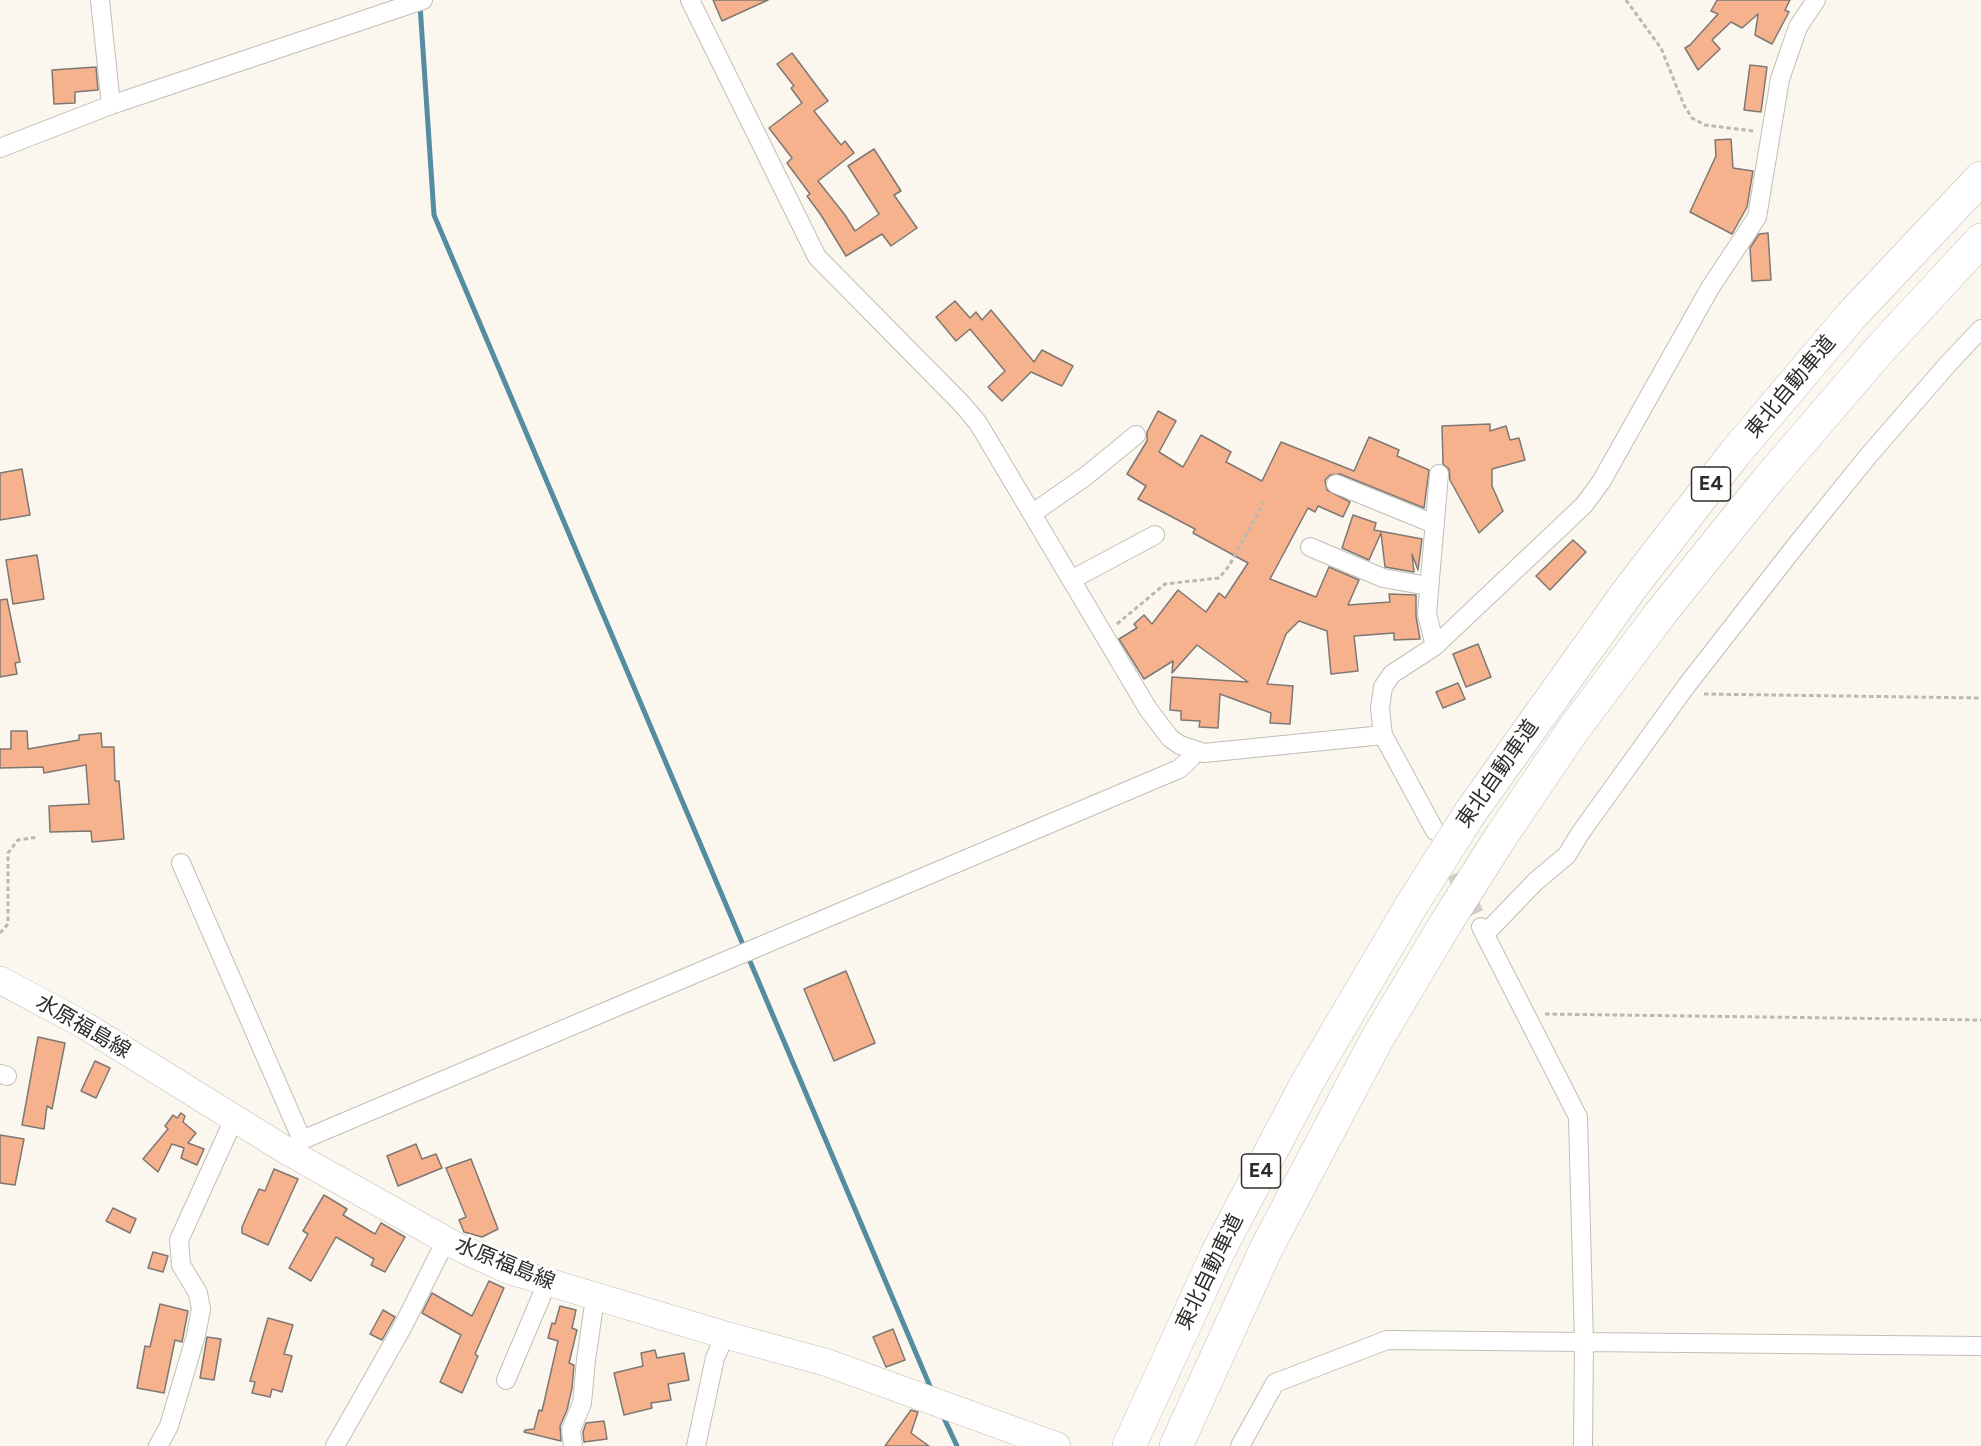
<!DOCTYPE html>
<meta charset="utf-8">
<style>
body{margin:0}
canvas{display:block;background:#fbf7ef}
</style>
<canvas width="1981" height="1446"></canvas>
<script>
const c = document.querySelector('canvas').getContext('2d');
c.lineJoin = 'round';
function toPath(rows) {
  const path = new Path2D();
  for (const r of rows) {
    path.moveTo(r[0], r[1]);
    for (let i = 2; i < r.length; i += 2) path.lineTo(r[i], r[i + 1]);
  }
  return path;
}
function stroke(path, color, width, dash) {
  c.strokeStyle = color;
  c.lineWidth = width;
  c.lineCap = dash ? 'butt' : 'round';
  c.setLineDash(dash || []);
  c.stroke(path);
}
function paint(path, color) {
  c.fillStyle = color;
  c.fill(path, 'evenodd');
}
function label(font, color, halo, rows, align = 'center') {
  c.font = font + ' Figtree,"Noto Sans JP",sans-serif';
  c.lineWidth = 6;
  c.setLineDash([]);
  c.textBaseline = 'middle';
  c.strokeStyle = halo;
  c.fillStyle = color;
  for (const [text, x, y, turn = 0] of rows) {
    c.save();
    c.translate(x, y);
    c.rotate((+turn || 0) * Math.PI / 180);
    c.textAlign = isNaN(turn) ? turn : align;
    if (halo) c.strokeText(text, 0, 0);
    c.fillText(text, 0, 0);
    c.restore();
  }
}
stroke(toPath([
 [420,5,434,215,932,1391],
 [943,1416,957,1446]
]), '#548ca2', 5);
const building = toPath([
 [713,0,768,0,722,21,713,0],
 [1717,0,1790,0,1785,10,1789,12,1772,44,1755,35,1758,14,1742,28,1731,22,1712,40,1720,49,1698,70,1685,48,1690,45,1718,14,1711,11,1717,0],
 [792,53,828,101,814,111,841,145,845,141,854,153,818,181,845,215,855,231,879,214,848,166,874,149,901,191,894,195,917,228,891,246,882,234,846,256,821,215,807,196,810,194,787,163,792,158,769,128,802,103,791,88,794,86,777,64,792,53],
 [1750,65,1767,67,1761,112,1744,110,1750,65],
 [96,67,98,90,75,92,75,103,54,104,52,70,96,67],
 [1731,139,1733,168,1753,171,1747,207,1732,234,1690,212,1716,156,1715,140,1731,139],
 [1768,233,1771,280,1752,281,1750,248,1759,234,1768,233],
 [955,301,970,318,976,312,982,320,991,310,1034,362,1042,350,1073,366,1062,386,1031,372,1002,401,988,387,1005,371,970,329,956,341,936,317,955,301],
 [1158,411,1176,421,1159,452,1183,467,1201,435,1231,452,1226,462,1262,481,1281,442,1354,471,1369,437,1399,450,1397,456,1429,470,1424,508,1340,474,1330,475,1325,480,1327,490,1350,502,1343,517,1318,506,1315,512,1308,508,1270,579,1316,597,1329,567,1359,580,1348,605,1390,602,1389,594,1416,595,1416,616,1420,639,1394,640,1394,633,1354,636,1358,671,1331,674,1327,631,1299,621,1286,634,1267,684,1293,686,1290,724,1270,723,1271,713,1220,694,1218,728,1199,727,1200,721,1181,720,1181,711,1170,710,1172,677,1248,682,1197,645,1172,673,1173,661,1144,679,1119,639,1137,628,1134,624,1144,615,1152,624,1178,590,1206,612,1219,593,1225,598,1248,563,1193,533,1195,529,1138,499,1146,486,1127,474,1147,441,1147,432,1158,411],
 [1490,424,1490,431,1506,426,1510,440,1519,438,1525,460,1492,469,1492,486,1503,511,1479,533,1450,480,1449,469,1443,464,1442,426,1490,424],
 [22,469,30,515,0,520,0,473,22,469],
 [1353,515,1376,523,1374,530,1422,539,1418,570,1412,554,1414,572,1385,567,1381,533,1369,560,1342,548,1353,515],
 [1573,540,1586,552,1550,590,1536,576,1573,540],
 [37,555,44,599,13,604,6,560,37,555],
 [7,599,20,662,15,663,17,674,0,677,0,600,7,599],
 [1478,644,1491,677,1466,687,1453,654,1478,644],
 [1458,683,1465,699,1443,708,1436,692,1458,683],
 [11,731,27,731,28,749,79,740,79,735,101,733,102,747,114,747,115,781,119,781,124,839,92,842,91,831,50,832,49,806,89,804,86,765,44,773,43,767,0,768,0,749,11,749,11,731],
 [846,971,875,1043,834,1061,804,989,846,971],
 [38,1037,65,1043,52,1109,47,1106,44,1129,22,1125,38,1037],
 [95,1061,110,1068,96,1098,81,1091,95,1061],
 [181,1113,185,1116,183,1122,196,1133,188,1143,204,1149,197,1165,181,1158,184,1148,172,1144,158,1172,143,1159,168,1129,165,1126,173,1115,177,1118,181,1113],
 [0,1135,24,1139,15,1185,0,1183,0,1135],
 [416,1144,422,1159,436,1154,442,1168,398,1186,387,1156,416,1144],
 [471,1159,498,1229,482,1237,464,1232,459,1220,466,1217,446,1168,471,1159],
 [274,1169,298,1179,268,1245,242,1233,242,1227,259,1189,265,1191,274,1169],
 [324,1195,347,1209,343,1215,375,1234,381,1223,405,1237,385,1272,371,1265,374,1259,336,1237,311,1281,289,1268,308,1234,303,1231,324,1195],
 [113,1208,136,1219,130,1233,106,1221,113,1208],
 [153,1252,168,1256,163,1272,148,1268,153,1252],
 [489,1281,504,1288,475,1354,478,1356,462,1393,440,1382,461,1335,422,1313,432,1293,472,1316,489,1281],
 [160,1304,188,1311,182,1342,175,1340,164,1393,137,1388,145,1346,150,1347,160,1304],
 [560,1306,576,1310,572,1328,577,1330,569,1363,574,1365,572,1388,567,1410,560,1426,561,1441,524,1432,525,1430,534,1429,539,1410,542,1411,558,1341,548,1338,552,1323,555,1324,560,1306],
 [383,1310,395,1317,382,1340,370,1334,383,1310],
 [268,1318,293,1325,284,1354,292,1356,282,1392,272,1389,270,1397,252,1393,255,1382,250,1381,268,1318],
 [893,1329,905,1360,886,1367,873,1337,893,1329],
 [207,1337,221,1339,214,1380,200,1378,207,1337],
 [655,1350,657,1358,684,1353,689,1380,668,1384,671,1400,651,1403,652,1408,624,1415,614,1373,643,1366,641,1353,655,1350],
 [911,1410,918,1412,911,1433,929,1446,885,1446,911,1410],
 [604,1421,607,1439,584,1442,583,1432,586,1423,604,1421]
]);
paint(building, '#f5b28c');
stroke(building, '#7f7773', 1.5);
stroke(toPath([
 [1444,849,1481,927]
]), '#d2cec7', 18, [18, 9]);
const street = toPath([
 [100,0,111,105],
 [690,0,817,257,962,404,978,423,1148,709,1170,738,1180,745,1204,753,1383,735,1435,831],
 [0,148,111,105,423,0],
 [1336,484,1434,524],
 [1033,513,1086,476,1136,435],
 [1310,547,1383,578,1428,586],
 [1071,580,1155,535],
 [1435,646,1427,614,1439,474],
 [1383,735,1380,708,1383,687,1392,674,1435,646,1584,505,1601,482,1710,288,1757,217,1780,79,1798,27,1816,0],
 [181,863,302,1140],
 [1481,927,1578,1117,1584,1343,1583,1446],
 [1485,934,1535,882,1567,855,1581,832,1687,685,1797,544,1869,455,1948,364,1981,329],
 [0,1074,7,1076],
 [287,1151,302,1140,1179,769,1191,758,1191,750],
 [506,1380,547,1283],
 [158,1446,169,1426,196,1335,201,1309,198,1293,181,1265,179,1240,234,1119],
 [335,1446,402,1328,446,1240],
 [573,1446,571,1430,582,1403,586,1360,595,1298],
 [696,1446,715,1358,725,1335],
 [1240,1446,1275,1383,1387,1340,1981,1346]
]);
const secondary = toPath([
 [0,980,84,1025,287,1151,458,1247,508,1270,725,1335,825,1362,1057,1446]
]);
const highway = toPath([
 [1470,813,1630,589,1735,453,1851,316,1981,178],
 [1502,835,1573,730,1660,614,1767,481,1882,347,1981,240],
 [1129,1446,1218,1252,1308,1081,1411,906],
 [1176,1446,1266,1249,1377,1039,1446,923]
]);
stroke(street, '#c1beb6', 20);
stroke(secondary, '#c1beb6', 28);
stroke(highway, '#c1beb6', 34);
stroke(toPath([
 [1626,0,1661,48,1684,105,1692,118,1705,125,1753,131],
 [1117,624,1165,584,1219,578,1229,566,1264,502],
 [1704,694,1981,698],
 [0,933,8,924,8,853,18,840,38,837],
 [1545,1014,1981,1020]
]), '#bbb8b1', 3, [4.5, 3]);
stroke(street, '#fff', 18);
stroke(secondary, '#fff', 27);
stroke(highway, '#fff', 33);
const highwayBridge = toPath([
 [1411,906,1470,813],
 [1446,923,1502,835]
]);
stroke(highwayBridge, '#c1beb6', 34, []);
stroke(highwayBridge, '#fff', 33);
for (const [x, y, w] of [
 [1711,484,39],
 [1261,1171,39]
]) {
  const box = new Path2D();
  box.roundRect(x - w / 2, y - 17, w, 34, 4.5);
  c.fillStyle = '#fff';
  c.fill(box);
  stroke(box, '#2d2c28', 1.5);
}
label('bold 20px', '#2d2c28', null, [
 ["E4",1711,484],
 ["E4",1261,1171]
]);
label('21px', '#2d2c28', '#fff', [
 ["東北自動車道",1791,387,-50],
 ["東北自動車道",1498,774,-55],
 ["水原福島線",83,1027,30],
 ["水原福島線",505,1264,22],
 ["東北自動車道",1210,1272,-64]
]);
</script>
